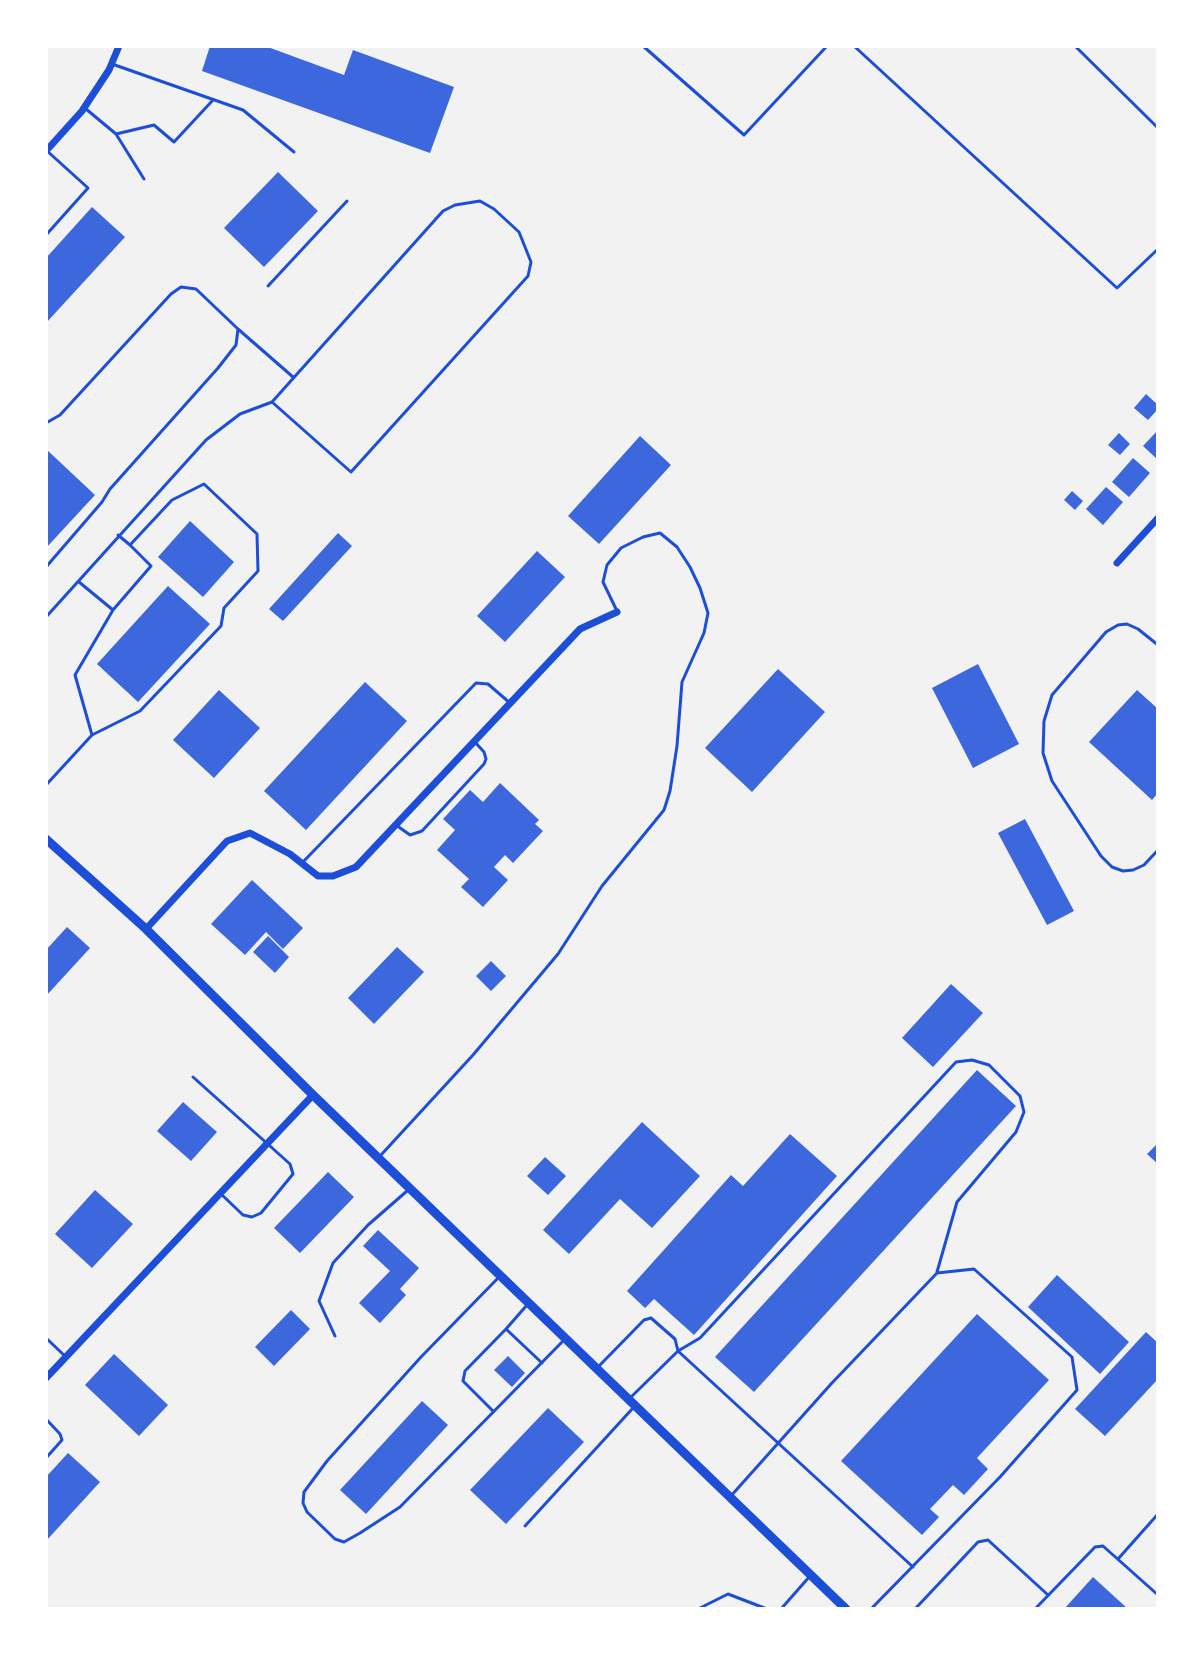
<!DOCTYPE html>
<style>
body{margin:0}
#map{position:relative;width:1204px;height:1655px;overflow:hidden;background:#f2f2f2;font-family:Montserrat,sans-serif}
canvas{display:block}
.frame{position:absolute;inset:0;border:48px solid #fff;pointer-events:none}
</style>
<div id="map">
<canvas width="1204" height="1655"></canvas>
<div class="frame"></div>
</div>
<script>
const c = document.querySelector('canvas').getContext('2d');
c.lineJoin = 'round';
function paint(path, color) {
  c.fillStyle = color;
  c.fill(path, 'evenodd');
}
function toPath(rows) {
  const path = new Path2D();
  for (const r of rows) {
    path.moveTo(r[0], r[1]);
    for (let i = 2; i < r.length; i += 2) path.lineTo(r[i], r[i + 1]);
  }
  return path;
}
function stroke(path, color, width, dash) {
  c.strokeStyle = color;
  c.lineWidth = width;
  c.lineCap = dash ? 'butt' : 'round';
  c.setLineDash(dash || []);
  c.stroke(path);
}
paint(toPath([
 [210,46,265,46,344,75,353,50,454,87,430,153,202,71],
 [278,172,318,211,264,267,224,228],
 [92,207,125,237,46,323,46,258],
 [1146,394,1158,405,1158,409,1148,420,1134,408],
 [1158,430,1158,460,1143,446],
 [1119,433,1130,444,1120,455,1108,445],
 [640,436,671,465,599,544,568,516],
 [46,449,95,495,46,548],
 [1133,458,1150,473,1129,497,1112,482],
 [1106,487,1123,502,1103,525,1086,509],
 [1072,491,1083,501,1075,510,1064,500],
 [190,521,234,562,203,597,158,557],
 [338,533,352,546,283,621,269,609],
 [537,551,565,577,505,642,477,616],
 [168,586,210,624,138,702,97,664],
 [978,664,1019,744,973,768,932,688],
 [778,669,825,712,752,792,705,748],
 [365,682,407,721,306,830,264,791],
 [219,690,260,728,214,778,173,740],
 [1137,690,1158,709,1158,793,1152,800,1089,742],
 [500,783,539,820,535,824,543,831,513,863,505,855,494,867,508,880,483,907,461,887,469,879,437,850,455,830,443,819,470,790,483,802],
 [1025,819,1074,911,1047,925,998,833],
 [252,880,303,928,283,949,266,932,245,955,211,924],
 [67,927,90,948,46,996,46,950],
 [268,936,289,957,275,973,253,952],
 [397,947,424,972,374,1024,348,998],
 [491,961,506,976,491,991,476,976],
 [951,984,983,1013,933,1067,902,1038],
 [977,1070,1016,1106,754,1392,715,1357],
 [183,1102,217,1132,191,1161,157,1131],
 [642,1122,700,1176,652,1228,620,1199,569,1254,543,1230],
 [790,1134,837,1176,694,1335,654,1299,645,1308,627,1291,731,1175,743,1186],
 [1158,1143,1158,1164,1147,1154],
 [545,1157,566,1176,548,1195,527,1176],
 [328,1172,354,1197,300,1253,274,1228],
 [95,1190,133,1224,92,1268,55,1234],
 [378,1230,419,1268,400,1289,406,1295,380,1323,359,1303,390,1271,363,1246],
 [1057,1275,1129,1342,1100,1374,1028,1307],
 [291,1310,310,1329,274,1366,255,1347],
 [977,1314,1049,1380,977,1458,988,1469,964,1495,953,1485,930,1509,939,1517,922,1535,841,1461],
 [1146,1332,1158,1343,1158,1379,1105,1436,1075,1409],
 [114,1354,168,1405,139,1436,85,1385],
 [508,1356,525,1373,512,1387,494,1370],
 [422,1401,448,1425,366,1514,340,1490],
 [548,1408,584,1442,506,1524,470,1490],
 [68,1453,100,1482,46,1541,46,1477],
 [1093,1577,1128,1609,1064,1609]
]), '#3d67dc');
stroke(toPath([
 [643,46,744,135,827,46],
 [854,46,1117,288,1158,249],
 [1075,46,1158,128],
 [112,64,243,110,294,152],
 [86,109,116,134,144,179],
 [116,134,154,125,174,142,213,100],
 [46,235,88,188,46,150],
 [268,286,347,201],
 [238,329,293,377],
 [46,423,60,415,171,294,181,287,196,289,238,329,236,345,218,368,110,489,102,502,46,567],
 [118,535,130,545],
 [79,582,113,610],
 [46,617,206,440,240,414,272,402,351,472,528,276,531,262,519,232,494,209,480,201,455,205,443,211,272,402],
 [1158,645,1138,629,1127,624,1118,625,1106,632,1052,695,1044,721,1043,753,1052,781,1101,856,1112,867,1123,871,1133,870,1144,865,1158,850],
 [46,785,92,735,140,711,221,626,224,608,258,571,257,534,204,484,172,500,130,545,151,566,113,610,75,675,92,735],
 [396,825,410,835,422,831,484,764,486,759,484,752,474,741],
 [302,863,476,683,488,684,510,703],
 [193,1077,290,1164,293,1174,261,1213,252,1217,243,1215,220,1193],
 [381,1155,473,1055,558,954,602,886,664,810,670,791,677,746,682,682,704,633,708,613,700,588,690,567,677,547,660,533,643,537,621,548,607,565,603,582,617,611],
 [500,1276,421,1357,327,1461,304,1492,303,1503,307,1512,335,1539,344,1542,360,1533,400,1507,563,1341],
 [506,1329,527,1305],
 [335,1336,319,1301,333,1263,368,1225,407,1191],
 [46,1338,66,1357],
 [599,1366,644,1320,651,1318,675,1339,678,1351,700,1338,956,1062,972,1060,989,1065,1020,1096,1024,1112,1016,1132,957,1202,937,1272],
 [629,1399,678,1351,913,1567],
 [493,1411,463,1381,465,1371,506,1329,542,1363],
 [46,1419,60,1434,62,1440,46,1458],
 [730,1497,831,1384,937,1273,974,1269,1072,1357,1077,1390,1000,1477,871,1609],
 [525,1526,633,1408],
 [1118,1559,1158,1514],
 [698,1609,728,1594,767,1609],
 [781,1609,810,1576],
 [915,1609,978,1542,988,1540,1048,1595],
 [1035,1609,1095,1547,1103,1546,1158,1595]
]), '#1d4ed8', 3);
stroke(toPath([
 [46,151,82,111,109,70,119,46],
 [1117,563,1158,518],
 [146,929,227,841,250,833,290,854,318,876,333,876,356,867,580,629,617,612],
 [46,1378,313,1095]
]), '#1d4ed8', 7);
stroke(toPath([
 [46,839,146,929,313,1095,846,1609]
]), '#1d4ed8', 9);
</script>
